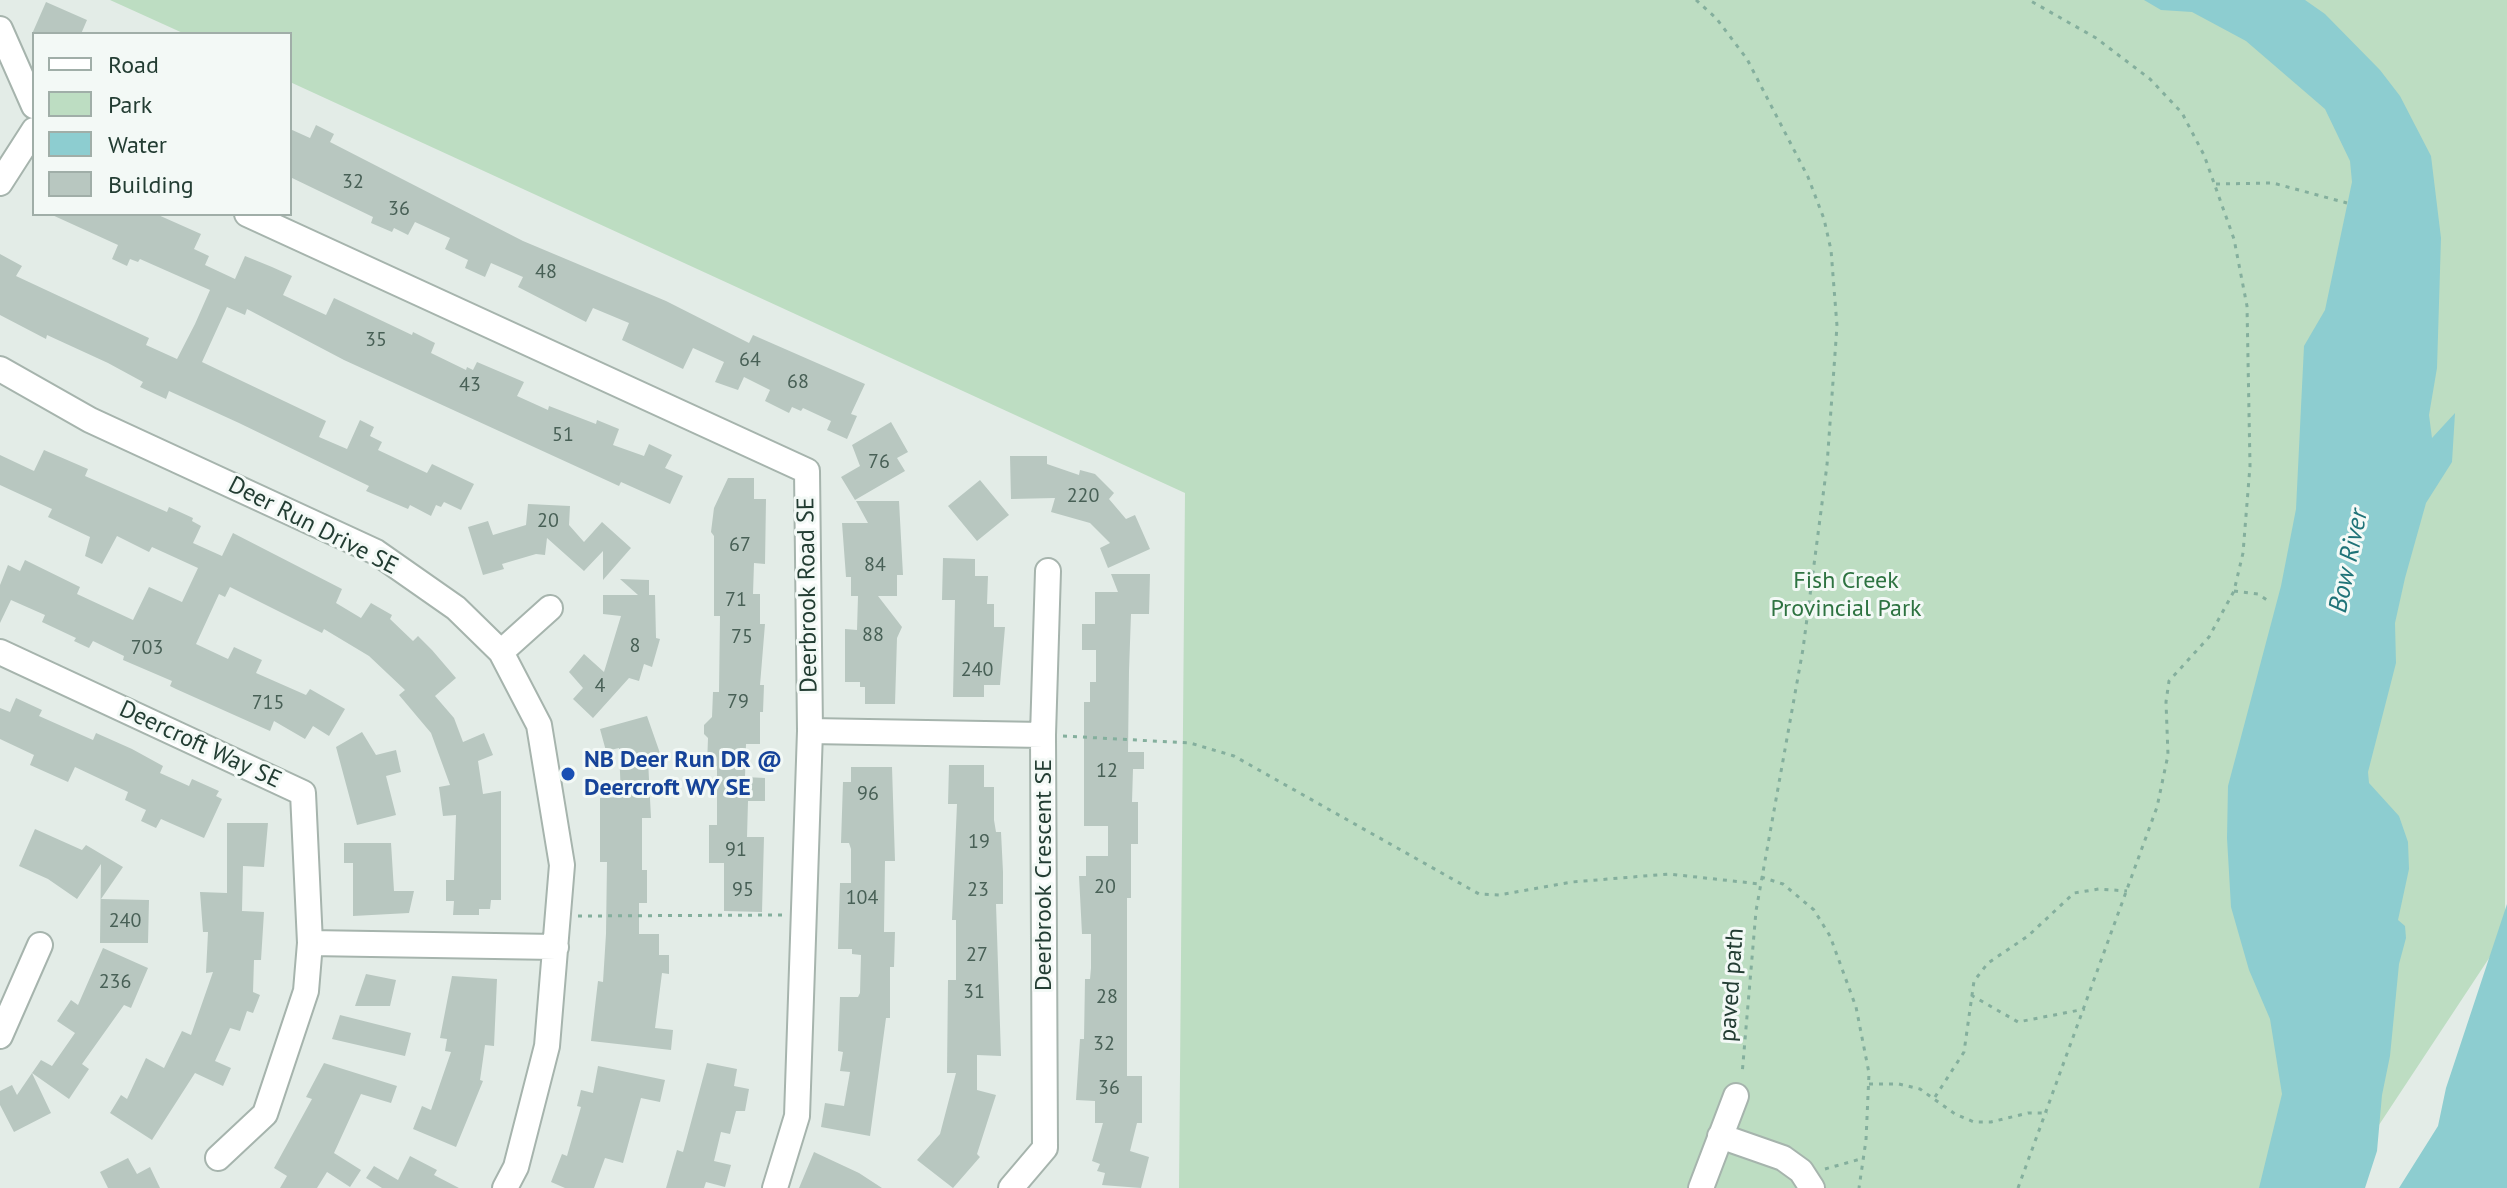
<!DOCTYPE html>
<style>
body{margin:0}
#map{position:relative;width:2507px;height:1188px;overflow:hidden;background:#e3ece7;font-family:"PT Sans",sans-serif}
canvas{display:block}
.legend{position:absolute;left:32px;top:32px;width:260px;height:184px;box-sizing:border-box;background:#f3f9f6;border:2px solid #a0aea8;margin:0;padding:10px 14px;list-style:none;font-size:24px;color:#233d33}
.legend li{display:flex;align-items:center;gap:16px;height:40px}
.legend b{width:40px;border:2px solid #a0aea8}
</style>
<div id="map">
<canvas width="2507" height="1188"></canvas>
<ul class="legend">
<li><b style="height:10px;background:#fff"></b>Road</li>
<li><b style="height:22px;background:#bdddc2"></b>Park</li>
<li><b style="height:22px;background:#8dcdd0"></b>Water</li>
<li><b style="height:22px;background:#b8c7c0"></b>Building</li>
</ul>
</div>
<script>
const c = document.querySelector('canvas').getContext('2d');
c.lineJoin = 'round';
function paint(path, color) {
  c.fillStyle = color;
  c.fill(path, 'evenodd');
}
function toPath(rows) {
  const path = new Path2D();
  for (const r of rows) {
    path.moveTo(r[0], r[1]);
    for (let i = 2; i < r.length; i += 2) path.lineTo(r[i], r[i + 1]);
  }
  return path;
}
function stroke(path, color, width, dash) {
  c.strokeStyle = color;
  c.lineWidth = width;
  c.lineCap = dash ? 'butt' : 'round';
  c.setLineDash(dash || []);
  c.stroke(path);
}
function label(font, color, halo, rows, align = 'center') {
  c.font = font + ' "PT Sans",sans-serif';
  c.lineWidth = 6;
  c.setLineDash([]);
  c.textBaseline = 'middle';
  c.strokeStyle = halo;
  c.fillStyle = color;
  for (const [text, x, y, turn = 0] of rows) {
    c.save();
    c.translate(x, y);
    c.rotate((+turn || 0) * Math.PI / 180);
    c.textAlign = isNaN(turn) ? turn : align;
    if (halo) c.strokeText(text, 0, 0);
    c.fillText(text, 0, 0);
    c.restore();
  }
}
paint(toPath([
 [110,0,2507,0,2505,934,2375,1131,2271,1188,1179,1188,1185,493,290,82,290,34,185,34]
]), '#bdddc2');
paint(toPath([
 [2144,0,2305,0,2325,14,2380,70,2400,96,2431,156,2441,238,2437,368,2429,415,2432,438,2455,413,2452,462,2426,503,2405,578,2395,623,2396,663,2368,772,2369,783,2399,816,2408,842,2409,869,2398,920,2405,926,2406,938,2399,964,2390,1056,2382,1095,2377,1151,2365,1188,2259,1188,2282,1094,2270,1019,2249,970,2231,907,2227,838,2228,786,2281,586,2296,509,2304,346,2325,310,2352,182,2350,161,2325,109,2246,41,2192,12,2161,10],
 [2507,904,2507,1188,2399,1188,2438,1126,2446,1088]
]), '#8dcdd0');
paint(toPath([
 [46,2,87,20,81,34,32,34],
 [316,125,334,134,330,142,523,241,666,301,749,343,753,335,865,384,851,414,857,416,847,439,827,430,831,421,803,408,801,411,792,407,789,413,765,401,770,390,744,377,738,390,715,382,724,362,693,348,683,369,622,340,629,323,593,308,586,322,518,287,523,277,491,263,485,277,465,268,468,260,445,249,450,238,415,222,408,235,394,228,392,232,371,223,373,217,290,177,290,129,310,138],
 [50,214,156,214,201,234,194,249,209,256,205,265,235,279,245,256,272,267,292,276,283,295,326,315,334,298,412,335,413,332,435,343,431,353,466,370,467,367,473,370,477,362,524,382,517,396,548,410,549,406,596,424,597,420,619,429,613,445,644,456,649,444,672,455,665,468,683,476,670,504,621,482,619,486,344,360,247,309,245,315,227,307,202,362,326,421,319,437,347,449,360,420,374,427,370,436,382,442,378,450,427,473,432,464,474,484,461,510,444,502,441,507,436,505,431,516,410,505,408,509,366,491,369,486,239,423,169,391,166,399,140,387,143,382,108,363,47,335,46,339,0,315,0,254,22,266,16,276,149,338,146,345,177,359,195,324,210,290,140,259,138,262,130,259,127,266,112,259,118,245],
 [891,422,908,452,897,458,905,471,855,500,841,477,860,466,852,445],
 [44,450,88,469,85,476,167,512,169,507,193,518,192,521,201,526,193,543,222,556,233,533,342,589,336,603,361,618,371,603,392,615,390,619,413,641,418,636,432,650,456,678,435,696,454,718,463,742,484,733,493,755,478,761,483,794,501,791,501,900,491,900,490,909,479,909,479,915,453,915,454,901,446,901,446,880,454,880,456,815,443,816,439,787,450,785,431,733,399,695,405,690,369,656,324,629,322,633,230,587,225,597,219,594,196,644,228,659,234,647,262,660,256,673,306,695,310,689,345,709,329,736,313,726,305,739,274,721,270,731,176,689,170,686,172,681,123,660,124,656,93,641,89,648,74,641,76,638,42,622,45,615,11,600,0,623,0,585,8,565,20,571,25,560,80,587,77,594,133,620,149,587,182,602,198,568,152,547,149,552,117,536,102,564,85,556,90,537,48,517,52,509,0,485,0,455,34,471],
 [1010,456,1047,456,1047,464,1079,475,1080,470,1095,474,1114,493,1109,499,1126,519,1135,515,1150,549,1108,568,1100,548,1110,543,1090,523,1051,512,1055,498,1011,499],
 [728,478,754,478,754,499,766,499,765,564,754,563,753,594,760,594,760,624,765,624,760,685,764,685,763,712,760,712,760,744,746,744,745,777,765,778,765,801,748,801,747,837,764,837,762,912,724,911,724,863,709,863,709,825,717,825,717,766,707,766,708,738,704,734,704,725,712,717,713,692,719,692,720,616,714,616,714,536,711,532,714,508],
 [980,480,1009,515,977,541,948,506],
 [856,501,899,501,903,575,897,575,897,596,878,596,902,627,897,638,895,704,865,704,865,687,860,687,860,682,845,682,845,629,857,630,858,596,851,596,851,577,846,577,842,523,868,523],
 [528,504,570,506,569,525,584,542,602,522,631,548,603,580,603,551,584,571,547,538,545,555,536,554,502,564,504,569,483,575,468,527,488,521,493,535,526,525],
 [943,558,975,559,975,576,988,576,987,604,994,604,994,627,1005,627,1000,685,984,685,984,697,953,697,955,600,942,600],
 [1111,574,1150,574,1149,614,1131,614,1129,671,1128,752,1144,752,1144,769,1133,769,1132,802,1138,802,1138,844,1131,844,1131,898,1127,898,1127,1076,1142,1076,1142,1123,1137,1123,1130,1151,1149,1157,1141,1188,1102,1185,1105,1173,1097,1171,1100,1164,1092,1161,1103,1123,1095,1123,1095,1101,1076,1100,1080,1039,1084,1039,1085,979,1090,979,1091,968,1091,934,1082,934,1079,876,1086,876,1086,856,1108,856,1108,826,1084,826,1084,702,1090,702,1090,682,1096,682,1096,650,1082,650,1082,624,1095,624,1095,592,1118,592],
 [620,579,649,580,649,595,655,595,656,638,660,639,652,667,644,664,639,681,629,678,593,718,573,699,583,688,569,672,584,654,604,672,621,616,603,614,603,595,638,595],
 [16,698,42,710,39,716,93,740,96,733,132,749,163,766,160,773,189,786,192,779,219,791,216,796,222,799,204,838,161,819,156,828,141,821,146,810,125,800,128,792,75,767,68,782,30,765,34,755,0,739,0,708,10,712],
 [647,716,661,756,648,760,651,818,642,818,642,870,647,870,647,903,639,903,639,934,659,934,659,955,669,955,669,974,662,973,655,1028,673,1030,671,1050,591,1041,598,981,603,982,606,934,607,862,600,862,600,798,621,797,619,748,606,751,600,729],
 [362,732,376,755,396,750,401,772,386,776,396,815,357,825,336,747],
 [949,765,984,765,984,787,994,787,994,820,996,832,1001,832,1003,872,1003,904,996,904,1001,1056,977,1055,977,1090,996,1095,977,1154,980,1157,953,1188,917,1160,940,1134,956,1073,947,1073,948,980,956,980,956,920,952,920,957,804,948,804],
 [851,767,892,767,895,861,885,861,884,932,895,932,894,967,890,967,890,1018,886,1018,870,1136,821,1127,825,1103,844,1106,850,1072,840,1071,843,1052,838,1051,840,997,858,997,860,993,861,955,852,954,852,949,838,949,840,883,851,883,851,849,849,843,841,843,843,782,851,782],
 [227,823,268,823,264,867,243,866,242,911,264,912,261,960,254,960,253,992,260,995,253,1013,247,1011,240,1031,230,1028,215,1061,231,1068,223,1086,195,1073,152,1140,110,1113,121,1095,127,1099,146,1058,164,1068,182,1031,191,1035,213,972,206,973,208,932,203,932,200,892,227,893],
 [35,829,82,850,86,845,123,867,101,899,149,900,148,943,100,943,101,864,77,899,48,879,19,866],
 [344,843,391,843,394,891,414,891,409,913,353,916,353,863,344,863],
 [103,948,148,968,131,1008,124,1005,82,1064,89,1069,69,1099,32,1073,41,1060,52,1066,75,1033,57,1021,71,1000,78,1005],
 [366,974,396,980,390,1006,355,1006],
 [452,976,497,979,494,1046,485,1045,480,1080,483,1081,456,1147,413,1129,422,1106,431,1110,451,1052,445,1051,447,1039,440,1038],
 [340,1015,411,1033,405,1056,332,1039],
 [324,1063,397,1086,391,1103,361,1094,334,1153,361,1170,350,1187,327,1172,317,1188,280,1188,287,1176,274,1168,312,1099,306,1097],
 [707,1063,737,1069,734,1086,749,1089,745,1111,736,1111,730,1134,721,1132,714,1161,731,1165,725,1187,706,1182,704,1188,666,1188,677,1150,683,1152],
 [598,1066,665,1080,660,1102,641,1098,623,1163,605,1158,594,1188,565,1188,551,1182,562,1154,567,1156,581,1107,577,1106,581,1090,593,1093],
 [32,1073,51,1113,14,1132,0,1105,0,1091,12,1085,17,1095],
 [814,1152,859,1173,882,1188,799,1188],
 [410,1156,437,1170,434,1175,459,1188,382,1188,366,1178,374,1166,398,1180],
 [128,1158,137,1174,150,1167,160,1188,108,1188,100,1172]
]), '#b8c7c0');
const minor = toPath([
 [0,29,34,106],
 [0,183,34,130],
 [247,214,807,471,810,731,797,1116,775,1188],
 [0,369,90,420,376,552,456,608,501,652,539,725,562,865,547,1046,516,1167,505,1188],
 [0,652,303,793,310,943,556,947],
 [501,652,550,608],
 [810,731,1043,735,1045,1148,1011,1188],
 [1043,735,1048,571],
 [0,1036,40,945],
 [1720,1136,1783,1158,1801,1171,1812,1188],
 [218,1158,265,1114,306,991,310,943],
 [1701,1188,1736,1096]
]);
stroke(minor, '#a6b4ad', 28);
stroke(toPath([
 [1696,0,1716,18,1747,59,1808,177,1824,219,1831,250,1837,326,1827,465,1803,649,1756,911,1742,1075],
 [2216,184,2273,183,2347,203],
 [2234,591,2258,594,2267,600],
 [1063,736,1190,743,1234,756,1479,894,1499,895,1572,882,1669,874,1760,884],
 [1761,877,1783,884,1814,910,1830,936,1856,1007,1869,1073,1866,1140,1859,1188],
 [578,916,782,915],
 [1971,995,2018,1022,2085,1009],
 [1869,1084,1899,1084,1920,1089,1955,1114,1974,1122,1991,1122,2028,1113,2048,1113],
 [1935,1097,1964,1052,1974,981,1988,963,2028,936,2074,893,2099,889,2127,891],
 [1825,1169,1864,1158],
 [2018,1188,2157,807,2168,755,2166,702,2169,681,2209,637,2234,591,2243,553,2250,466,2247,306,2234,239,2204,155,2182,113,2150,79,2096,38,2029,0]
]), '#84af9d', 3, [4, 6]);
stroke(minor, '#fff', 24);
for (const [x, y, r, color] of [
 [568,774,8,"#1a4fb4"]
]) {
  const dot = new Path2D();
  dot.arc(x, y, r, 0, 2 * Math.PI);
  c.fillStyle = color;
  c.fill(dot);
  stroke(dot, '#f3f9f6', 3);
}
label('20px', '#486056', null, [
 ["32",353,182],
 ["36",399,209],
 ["48",546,272],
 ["35",376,340],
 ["64",750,360],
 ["68",798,382],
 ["43",470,385],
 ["51",563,435],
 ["76",879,462],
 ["220",1083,496],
 ["20",548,521],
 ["67",740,545],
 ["84",875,565],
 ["71",736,600],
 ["88",873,635],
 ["75",742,637],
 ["8",635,646],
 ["703",147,648],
 ["240",977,670],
 ["4",600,686],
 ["79",738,702],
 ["715",268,703],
 ["12",1107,771],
 ["96",868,794],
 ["19",979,842],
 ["91",736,850],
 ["20",1105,887],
 ["95",743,890],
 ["23",978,890],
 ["104",862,898],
 ["240",125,921],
 ["27",977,955],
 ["236",115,982],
 ["31",974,992],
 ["28",1107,997],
 ["32",1104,1044],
 ["36",1109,1088]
]);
label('24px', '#233d33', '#f3f9f6', [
 ["Deer Run Drive SE",313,526,27],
 ["Deerbrook Road SE",808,595,-91],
 ["Deercroft Way SE",200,745,25],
 ["Deerbrook Crescent SE",1044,875,-90],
 ["paved path",1732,985,-86]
]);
label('24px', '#2e7341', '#f3f9f6', [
 ["Fish Creek",1846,581],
 ["Provincial Park",1846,609]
]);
label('bold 24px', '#164399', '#f3f9f6', [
 ["NB Deer Run DR @",584,760],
 ["Deercroft WY SE",584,788]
], 'left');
label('italic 26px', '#1f7378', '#f3f9f6', [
 ["Bow River",2349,561,-78]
]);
</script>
